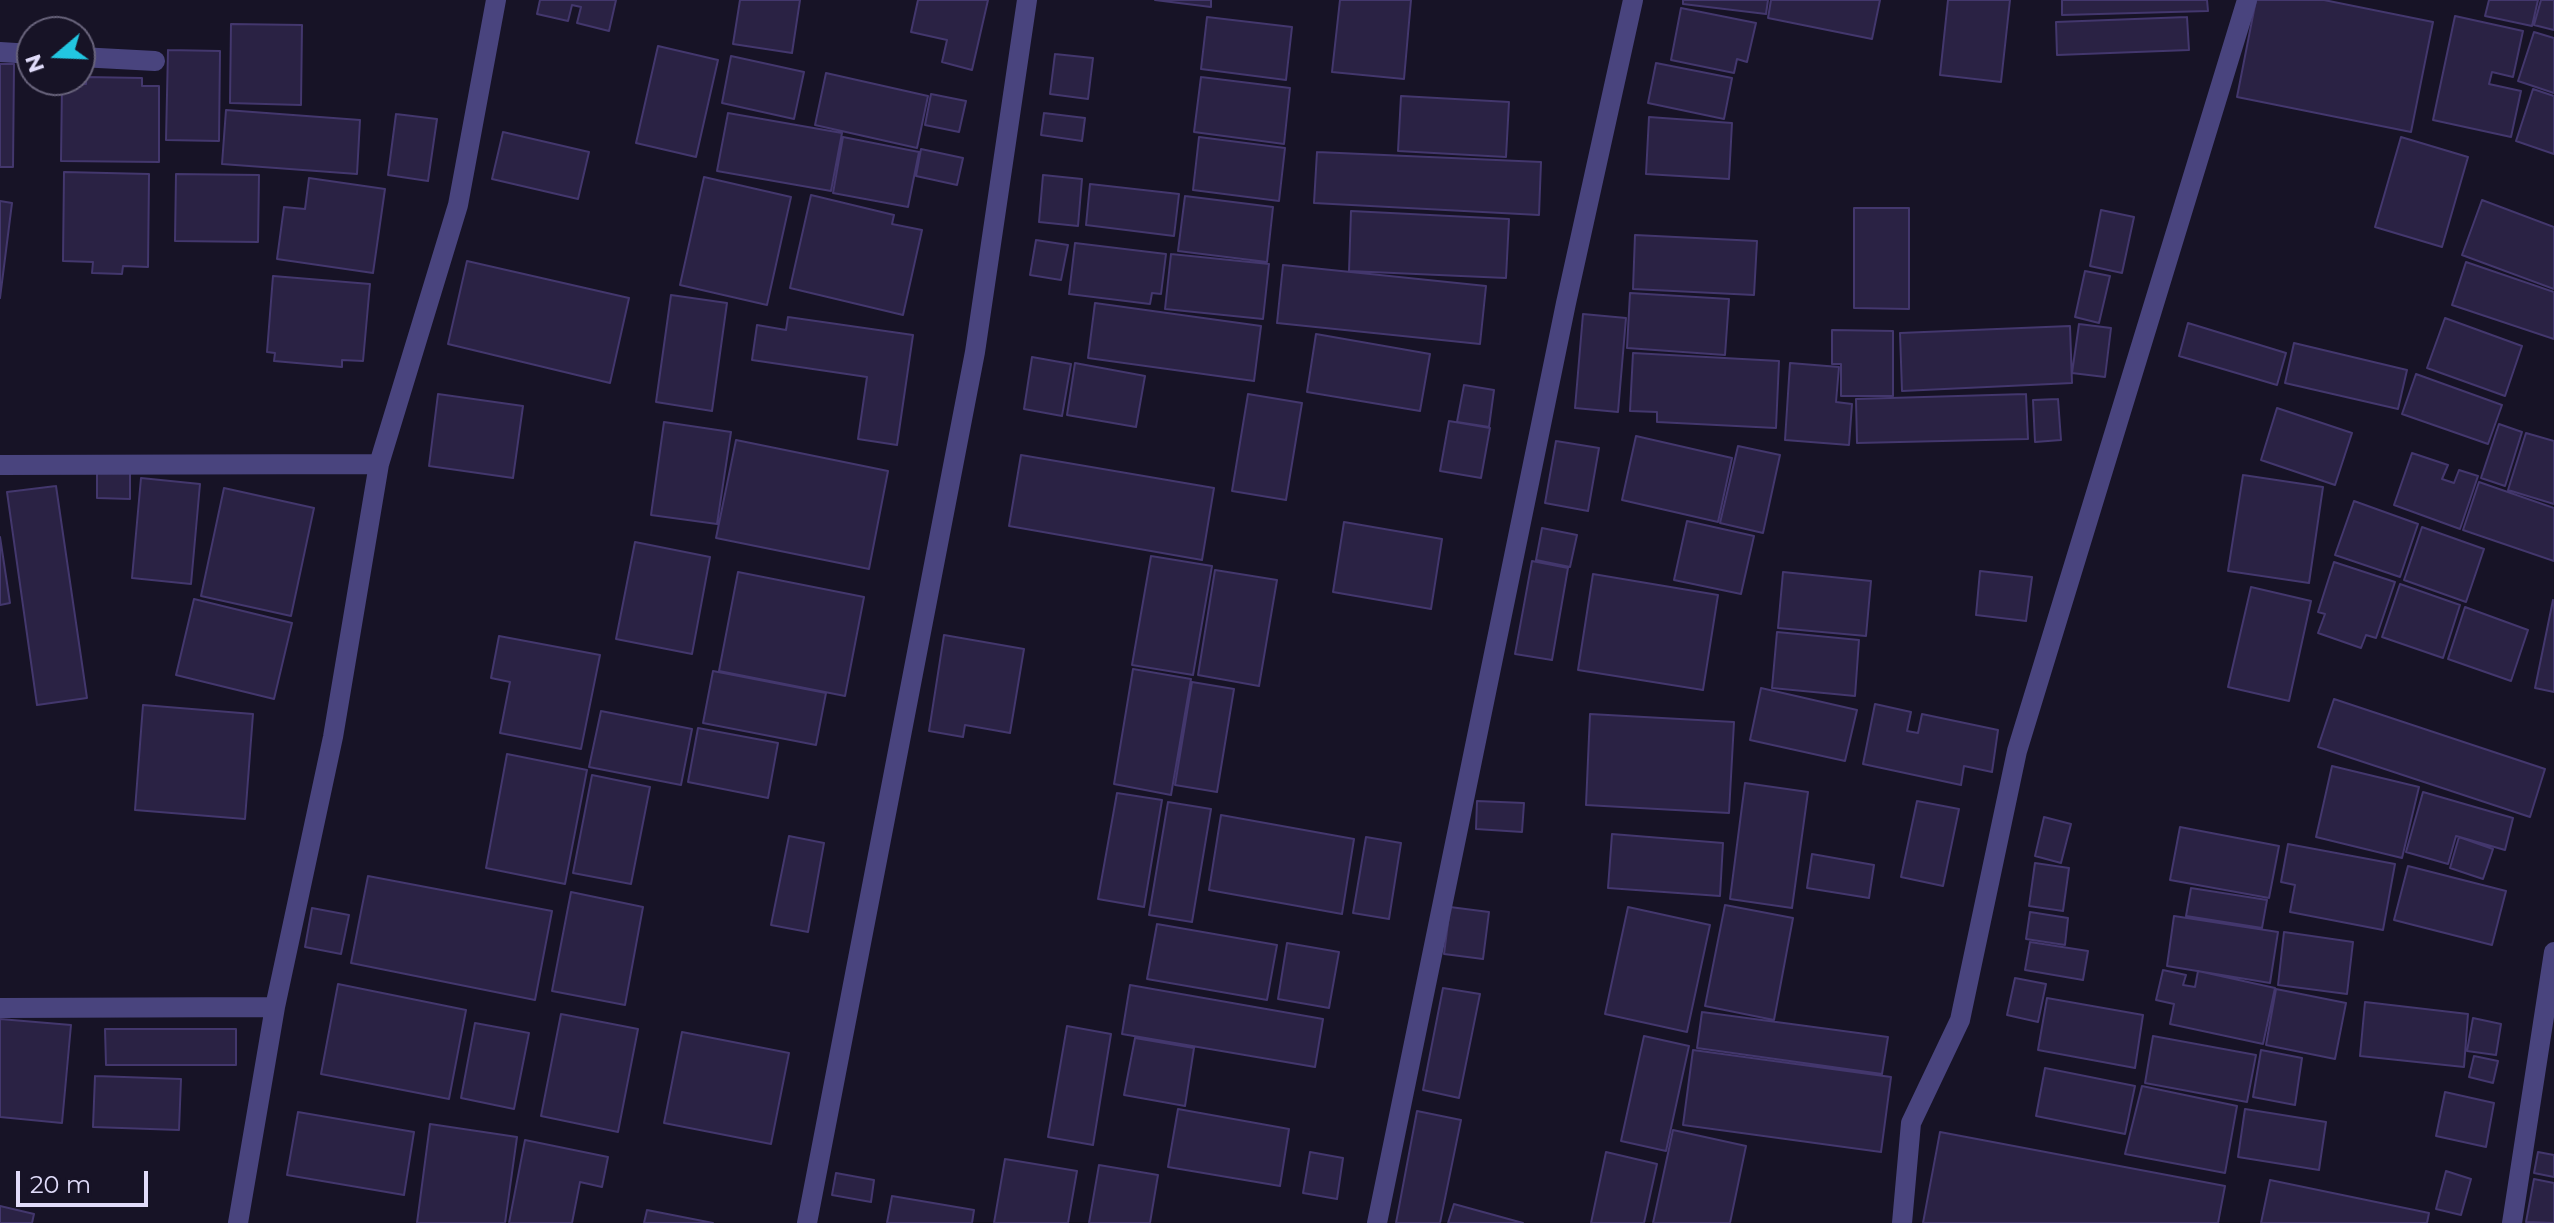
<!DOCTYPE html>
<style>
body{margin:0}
#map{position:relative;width:2554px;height:1223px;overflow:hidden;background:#171326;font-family:Montserrat,sans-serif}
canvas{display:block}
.north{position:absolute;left:16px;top:16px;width:80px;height:80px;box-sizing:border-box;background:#171326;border:2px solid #68637b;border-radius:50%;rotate:251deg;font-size:22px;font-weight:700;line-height:32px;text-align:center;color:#e1dcfa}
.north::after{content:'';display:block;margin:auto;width:28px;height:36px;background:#22c6e1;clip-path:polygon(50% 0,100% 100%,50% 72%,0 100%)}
.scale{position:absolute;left:16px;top:1171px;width:132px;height:36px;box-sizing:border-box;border:4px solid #e1dcfa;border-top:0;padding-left:10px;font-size:24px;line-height:28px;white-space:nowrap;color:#e1dcfa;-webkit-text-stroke:6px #171326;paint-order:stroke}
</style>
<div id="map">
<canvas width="2554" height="1223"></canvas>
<div class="north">N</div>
<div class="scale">20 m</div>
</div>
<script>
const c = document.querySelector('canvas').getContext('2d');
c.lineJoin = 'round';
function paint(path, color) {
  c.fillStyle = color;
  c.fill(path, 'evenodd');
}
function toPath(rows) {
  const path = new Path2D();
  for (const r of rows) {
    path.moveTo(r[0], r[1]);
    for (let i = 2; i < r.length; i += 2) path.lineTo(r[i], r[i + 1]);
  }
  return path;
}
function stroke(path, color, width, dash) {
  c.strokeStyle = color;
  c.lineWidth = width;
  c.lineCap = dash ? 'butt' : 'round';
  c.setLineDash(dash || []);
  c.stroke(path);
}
const building = toPath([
 [540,0,616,0,609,31,577,23,581,7,572,5,568,21,537,14,540,0],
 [740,0,800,0,792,53,733,44,740,0],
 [918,0,988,0,972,70,942,62,947,40,911,32,918,0],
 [1155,0,1211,0,1211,7,1155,0],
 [1340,0,1411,0,1404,79,1332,72,1340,0],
 [1683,0,1768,0,1766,14,1683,4,1683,0],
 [1771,0,1880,0,1872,39,1768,18,1771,0],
 [1948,0,2010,0,2001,82,1940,75,1948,0],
 [2062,0,2207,0,2208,11,2062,15,2062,0],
 [2256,0,2324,0,2433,22,2411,132,2237,97,2256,0],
 [2489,0,2538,0,2532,26,2485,16,2489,0],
 [2541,0,2554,0,2554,30,2534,25,2541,0],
 [1681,8,1756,23,1747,62,1737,59,1734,73,1671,60,1681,8],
 [2455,16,2523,31,2513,77,2492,72,2489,84,2521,91,2511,137,2433,120,2455,16],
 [1207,17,1292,27,1286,80,1201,69,1207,17],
 [2187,17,2189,50,2057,55,2056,22,2187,17],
 [231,24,302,25,301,105,230,103,231,24],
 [2534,32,2554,38,2554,93,2518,81,2534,32],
 [658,46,718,60,696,157,636,143,658,46],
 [168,50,220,51,219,141,166,140,168,50],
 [1055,54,1093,58,1088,99,1050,94,1055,54],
 [731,56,804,72,794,119,722,103,731,56],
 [1656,63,1732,78,1724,119,1648,103,1656,63],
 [0,64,14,64,13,167,0,167,0,64],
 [826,73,928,96,917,148,815,125,826,73],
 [86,77,142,78,142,86,159,86,159,162,61,161,62,84,86,84,86,77],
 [1201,77,1290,88,1284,144,1194,132,1201,77],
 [2533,89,2554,96,2554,154,2516,141,2533,89],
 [931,94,966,101,959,132,925,125,931,94],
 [1401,96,1509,102,1506,157,1398,151,1401,96],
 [226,110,360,120,357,174,222,164,226,110],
 [728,113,842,133,831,191,717,171,728,113],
 [1044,113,1085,118,1082,141,1041,135,1044,113],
 [396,114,437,119,428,181,388,175,396,114],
 [1649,117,1732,123,1729,179,1646,174,1649,117],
 [503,132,589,152,578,199,492,179,503,132],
 [843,137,919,152,908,207,833,193,843,137],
 [1199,137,1285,148,1279,201,1193,190,1199,137],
 [2401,137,2468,157,2442,247,2375,227,2401,137],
 [921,149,963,158,957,185,916,176,921,149],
 [1317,152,1541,162,1539,215,1314,203,1317,152],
 [64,172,149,174,148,267,123,266,122,274,92,273,93,262,63,261,64,172],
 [176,174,259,175,258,242,175,241,176,174],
 [1043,175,1082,179,1078,226,1039,222,1043,175],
 [704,177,791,197,767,305,680,285,704,177],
 [309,178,385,189,373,273,277,259,284,207,305,209,309,178],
 [1090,184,1179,194,1174,236,1086,225,1090,184],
 [811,195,894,215,892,224,922,230,903,315,790,288,811,195],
 [1185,196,1273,207,1267,262,1178,251,1185,196],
 [2482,200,2554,227,2554,289,2462,255,2482,200],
 [0,201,12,203,0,298,0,201],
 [1854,208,1909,208,1909,309,1854,308,1854,208],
 [2101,210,2134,217,2122,273,2090,266,2101,210],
 [1351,211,1509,219,1506,278,1349,271,1351,211],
 [1635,235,1757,241,1754,295,1633,289,1635,235],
 [1036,240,1068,245,1061,280,1030,275,1036,240],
 [1075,243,1166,254,1161,294,1152,293,1150,304,1069,294,1075,243],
 [1171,254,1269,264,1263,319,1165,309,1171,254],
 [467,261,629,298,610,383,448,344,467,261],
 [2466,262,2554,292,2554,339,2452,305,2466,262],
 [1283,265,1486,286,1480,344,1277,323,1283,265],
 [2085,271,2110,276,2099,323,2075,317,2085,271],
 [273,276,370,284,363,361,342,360,342,367,274,361,275,353,267,352,273,276],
 [1630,293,1729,299,1725,355,1627,348,1630,293],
 [671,295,727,303,712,411,656,402,671,295],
 [1095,303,1261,326,1254,381,1088,358,1095,303],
 [1583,314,1626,318,1618,412,1575,408,1583,314],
 [788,317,913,335,897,445,858,439,867,377,752,360,757,325,786,330,788,317],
 [2445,318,2522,346,2505,396,2427,368,2445,318],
 [2188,323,2286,353,2277,385,2179,356,2188,323],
 [2079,324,2111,328,2105,377,2072,373,2079,324],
 [2070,326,2072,383,1902,391,1900,333,2070,326],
 [1832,330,1893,331,1893,396,1841,396,1841,364,1832,364,1832,330],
 [1316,334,1430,354,1420,411,1307,392,1316,334],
 [2294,343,2407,370,2398,409,2285,383,2294,343],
 [1633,353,1779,361,1776,428,1657,422,1657,412,1630,411,1633,353],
 [1032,357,1071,364,1062,416,1024,409,1032,357],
 [1075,363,1145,376,1136,427,1067,415,1075,363],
 [1790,363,1839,367,1836,402,1852,404,1849,445,1785,440,1790,363],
 [2416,374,2502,405,2488,444,2402,414,2416,374],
 [1464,385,1494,390,1489,427,1457,422,1464,385],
 [438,394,523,406,513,478,429,466,438,394],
 [1248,394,1302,403,1286,500,1232,491,1248,394],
 [2026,394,2028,439,1857,443,1856,399,2026,394],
 [2058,399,2061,440,2035,442,2033,400,2058,399],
 [2277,408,2352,433,2335,485,2261,460,2277,408],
 [1449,421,1490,428,1481,478,1440,471,1449,421],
 [664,422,731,432,717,524,651,515,664,422],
 [2499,424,2522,432,2505,486,2481,478,2499,424],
 [2526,433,2554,441,2554,504,2508,490,2526,433],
 [1636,436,1732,458,1718,522,1622,500,1636,436],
 [736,440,888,471,869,569,716,538,736,440],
 [1556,441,1599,448,1588,511,1545,503,1556,441],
 [1738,446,1780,455,1763,533,1720,523,1738,446],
 [2412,453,2448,465,2442,479,2454,483,2459,470,2478,476,2460,529,2394,505,2412,453],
 [1021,455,1214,488,1202,560,1009,526,1021,455],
 [97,471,130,472,130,499,97,498,97,471],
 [2243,475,2323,487,2309,583,2228,571,2243,475],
 [141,478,200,484,191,584,132,578,141,478],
 [2479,482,2554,508,2554,561,2463,530,2479,482],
 [56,486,87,698,37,705,7,492,56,486],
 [224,488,314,508,291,616,201,596,224,488],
 [2354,501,2418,524,2400,577,2335,555,2354,501],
 [1687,521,1754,536,1741,594,1674,580,1687,521],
 [1344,522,1442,539,1431,609,1333,592,1344,522],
 [2422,527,2484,549,2466,602,2404,580,2422,527],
 [1542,528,1577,535,1570,567,1536,560,1542,528],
 [0,537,10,603,0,605,0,537],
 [635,542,710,557,692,654,616,639,635,542],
 [1151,556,1212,566,1193,675,1132,665,1151,556],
 [1532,561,1568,568,1552,660,1515,654,1532,561],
 [2334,562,2395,582,2376,638,2366,635,2361,648,2318,633,2325,614,2318,612,2334,562],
 [1215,570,1277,580,1259,686,1198,675,1215,570],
 [1980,571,2032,577,2026,621,1976,615,1980,571],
 [738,572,864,597,845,696,719,671,738,572],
 [1783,572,1871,581,1866,636,1778,628,1783,572],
 [1593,574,1718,595,1703,690,1578,670,1593,574],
 [2400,584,2460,605,2443,658,2382,637,2400,584],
 [2251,587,2311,601,2289,701,2228,687,2251,587],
 [194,599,292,623,274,699,176,675,194,599],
 [2553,600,2554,601,2554,692,2535,688,2553,600],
 [2465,607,2528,630,2511,681,2448,659,2465,607],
 [1777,632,1859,640,1855,696,1772,688,1777,632],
 [944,635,1024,649,1010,733,965,725,963,737,929,731,944,635],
 [499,636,600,655,581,749,500,733,510,682,491,678,499,636],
 [1133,669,1191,679,1171,795,1114,784,1133,669],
 [713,671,826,693,816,745,703,723,713,671],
 [1192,682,1234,689,1217,792,1175,785,1192,682],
 [1761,688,1857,710,1845,761,1750,740,1761,688],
 [2334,699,2545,769,2530,817,2318,747,2334,699],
 [1875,704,1911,712,1907,731,1918,733,1922,714,1998,730,1992,772,1964,766,1961,785,1863,764,1875,704],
 [143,705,253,714,245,819,135,810,143,705],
 [601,711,692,729,681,785,589,767,601,711],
 [1590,714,1734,722,1729,813,1586,805,1590,714],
 [698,728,778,743,768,798,688,782,698,728],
 [507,754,587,770,565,884,486,868,507,754],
 [2332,766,2419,787,2402,858,2316,837,2332,766],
 [592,775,650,787,631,884,573,873,592,775],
 [1745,783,1808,792,1792,908,1730,899,1745,783],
 [2423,792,2513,818,2505,850,2456,836,2448,864,2406,852,2423,792],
 [1117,793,1162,800,1144,907,1098,899,1117,793],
 [1477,801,1524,803,1522,832,1476,829,1477,801],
 [1917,801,1959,809,1943,886,1901,877,1917,801],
 [1168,802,1211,809,1192,922,1149,915,1168,802],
 [1221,815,1354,839,1342,914,1209,890,1221,815],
 [2044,817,2071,824,2061,863,2035,856,2044,817],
 [2180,827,2279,846,2269,898,2170,880,2180,827],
 [1612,834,1723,843,1720,896,1608,888,1612,834],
 [789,836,824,843,808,932,771,925,789,836],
 [1366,837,1401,843,1389,919,1353,913,1366,837],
 [2459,837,2493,849,2483,879,2450,868,2459,837],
 [2288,844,2395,864,2383,930,2290,912,2295,885,2281,882,2288,844],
 [1812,854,1874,865,1869,898,1807,888,1812,854],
 [2035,863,2069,868,2063,911,2029,906,2035,863],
 [2408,866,2506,891,2492,945,2394,920,2408,866],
 [368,876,552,911,535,1000,351,963,368,876],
 [2191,888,2267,900,2262,928,2186,916,2191,888],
 [571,892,643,907,625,1005,552,991,571,892],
 [1725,905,1793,918,1774,1020,1705,1006,1725,905],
 [1450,907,1489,912,1483,959,1444,954,1450,907],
 [1628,907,1710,925,1687,1032,1605,1014,1628,907],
 [312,908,349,915,341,954,305,947,312,908],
 [2030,912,2068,918,2065,945,2026,939,2030,912],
 [2174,916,2278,932,2270,983,2167,966,2174,916],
 [1157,924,1277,945,1267,1000,1147,979,1157,924],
 [2284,932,2353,942,2347,994,2278,985,2284,932],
 [2030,942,2088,951,2083,980,2025,970,2030,942],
 [1287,943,1339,952,1329,1008,1278,999,1287,943],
 [2163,970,2186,975,2183,985,2195,987,2198,971,2275,988,2263,1044,2170,1024,2174,1004,2156,1000,2163,970],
 [2015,978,2046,984,2038,1022,2007,1015,2015,978],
 [338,984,466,1010,449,1099,321,1074,338,984],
 [1130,985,1323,1019,1315,1067,1122,1034,1130,985],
 [1443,988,1480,994,1459,1098,1423,1090,1443,988],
 [2276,989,2346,1003,2335,1059,2266,1045,2276,989],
 [2047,998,2143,1015,2135,1068,2038,1050,2047,998],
 [2365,1002,2468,1014,2464,1067,2360,1056,2365,1002],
 [1702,1012,1888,1037,1882,1074,1697,1048,1702,1012],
 [561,1014,638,1029,618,1132,541,1116,561,1014],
 [2473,1018,2501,1024,2496,1055,2467,1051,2473,1018],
 [0,1019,71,1025,62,1123,0,1117,0,1019],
 [475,1023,529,1033,514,1109,461,1098,475,1023],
 [1067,1026,1111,1034,1093,1145,1048,1137,1067,1026],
 [105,1029,236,1029,236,1065,106,1065,105,1029],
 [682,1032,789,1053,771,1144,664,1123,682,1032],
 [1644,1036,1689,1046,1666,1151,1621,1141,1644,1036],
 [2153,1036,2256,1055,2247,1102,2145,1083,2153,1036],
 [1135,1038,1194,1048,1185,1106,1124,1095,1135,1038],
 [1693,1050,1891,1077,1881,1152,1683,1125,1693,1050],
 [2261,1050,2302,1058,2295,1105,2253,1097,2261,1050],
 [2474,1056,2498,1061,2493,1083,2469,1077,2474,1056],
 [2045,1068,2135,1086,2125,1134,2036,1116,2045,1068],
 [95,1076,181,1079,179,1130,93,1127,95,1076],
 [2142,1086,2237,1106,2225,1173,2125,1154,2142,1086],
 [2445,1092,2494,1103,2486,1147,2436,1136,2445,1092],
 [1178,1109,1289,1129,1280,1186,1168,1167,1178,1109],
 [2245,1109,2326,1122,2319,1170,2238,1157,2245,1109],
 [1417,1111,1461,1120,1440,1223,1396,1223,1417,1111],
 [298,1112,414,1132,404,1195,287,1175,298,1112],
 [430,1124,517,1137,505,1223,417,1223,430,1124],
 [1673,1130,1746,1146,1730,1223,1653,1223,1673,1130],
 [1940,1132,2225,1186,2218,1223,1923,1223,1940,1132],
 [525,1140,608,1157,602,1187,580,1182,572,1223,509,1223,525,1140],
 [1310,1152,1343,1158,1337,1199,1303,1193,1310,1152],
 [1606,1152,1657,1164,1644,1223,1591,1223,1606,1152],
 [2538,1152,2554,1155,2554,1177,2534,1173,2538,1152],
 [1005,1159,1077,1171,1068,1223,994,1223,1005,1159],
 [1099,1165,1158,1175,1150,1223,1089,1223,1099,1165],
 [2446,1171,2471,1179,2461,1215,2436,1209,2446,1171],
 [836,1173,874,1180,871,1202,832,1195,836,1173],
 [2534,1179,2554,1183,2554,1223,2526,1222,2534,1179],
 [2270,1180,2429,1213,2427,1223,2261,1223,2270,1180],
 [892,1196,974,1210,972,1223,887,1223,892,1196],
 [1454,1204,1523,1223,1448,1223,1454,1204],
 [0,1206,34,1214,32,1223,0,1223,0,1206],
 [647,1210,713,1223,644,1223,647,1210]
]);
paint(building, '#2a2244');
stroke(building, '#43376d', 2);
stroke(toPath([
 [0,52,32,54],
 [80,57,155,61],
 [0,465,379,464],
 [0,1008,275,1007],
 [238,1223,275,1007,333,737,379,464,458,205,496,0],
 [807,1223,975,352,1027,0],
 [1377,1223,1566,303,1633,0],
 [1902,1223,1911,1123,1960,1020,2017,751,2247,0],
 [2512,1223,2554,952]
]), '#49447e', 20);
</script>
